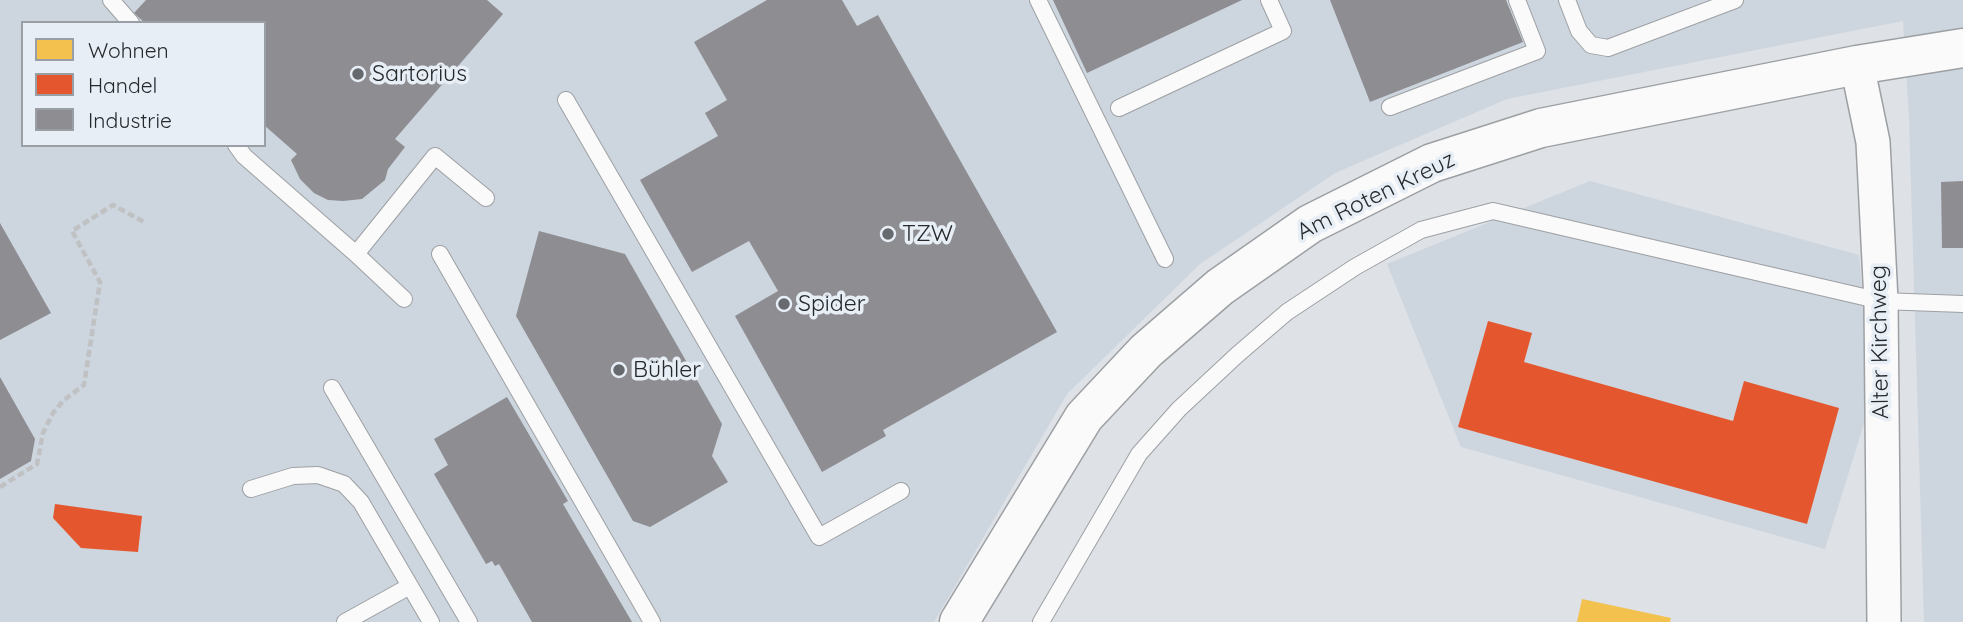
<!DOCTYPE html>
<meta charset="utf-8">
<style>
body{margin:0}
#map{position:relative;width:1963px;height:622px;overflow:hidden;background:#dee1e6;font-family:Quicksand,sans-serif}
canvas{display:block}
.legend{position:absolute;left:21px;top:21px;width:245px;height:126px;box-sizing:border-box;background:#e7eef6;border:2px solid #9a9fa5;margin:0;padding:9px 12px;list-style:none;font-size:21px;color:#26292c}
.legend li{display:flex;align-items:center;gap:14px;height:35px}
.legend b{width:35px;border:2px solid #9a9fa5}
</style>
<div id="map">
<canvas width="1963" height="622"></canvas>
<ul class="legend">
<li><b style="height:19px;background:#f2c14e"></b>Wohnen</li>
<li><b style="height:19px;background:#e4572e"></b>Handel</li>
<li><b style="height:19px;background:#8d8d92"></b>Industrie</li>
</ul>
</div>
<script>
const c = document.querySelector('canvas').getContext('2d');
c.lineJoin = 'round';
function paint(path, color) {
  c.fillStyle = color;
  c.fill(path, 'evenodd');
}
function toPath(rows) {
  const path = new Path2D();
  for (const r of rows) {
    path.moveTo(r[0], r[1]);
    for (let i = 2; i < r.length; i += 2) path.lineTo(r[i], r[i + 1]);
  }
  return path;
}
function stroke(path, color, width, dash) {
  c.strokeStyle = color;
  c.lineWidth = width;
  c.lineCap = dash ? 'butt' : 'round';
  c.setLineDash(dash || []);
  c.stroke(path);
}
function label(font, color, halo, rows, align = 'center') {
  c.font = font + ' Quicksand,sans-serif';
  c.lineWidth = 7;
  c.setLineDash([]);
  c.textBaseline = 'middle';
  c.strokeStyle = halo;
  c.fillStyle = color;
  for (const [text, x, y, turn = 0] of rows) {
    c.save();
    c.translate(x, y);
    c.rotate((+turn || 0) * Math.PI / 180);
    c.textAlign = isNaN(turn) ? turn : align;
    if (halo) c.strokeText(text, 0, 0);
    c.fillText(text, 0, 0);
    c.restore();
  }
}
paint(toPath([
 [0,0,1963,0,1963,622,1924,622,1909,117,1903,21,1507,99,1335,173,1200,264,1067,394,934,622,0,622],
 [23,23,264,23,264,145,23,145],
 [1590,181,1859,255,1871,401,1825,549,1461,447,1387,264]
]), '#cdd5de');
paint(toPath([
 [1582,599,1671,618,1670,622,1577,622]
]), '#f2c14e');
paint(toPath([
 [1488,321,1532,333,1524,362,1733,421,1744,381,1839,408,1807,524,1458,427],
 [55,504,142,516,138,552,81,548,53,518]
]), '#e4572e');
paint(toPath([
 [146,0,487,0,503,14,395,139,405,147,388,169,385,180,362,199,343,201,328,200,314,193,300,179,291,160,297,154,264,125,264,23,145,23,134,13],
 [767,0,842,0,857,26,878,15,1057,332,883,430,886,436,822,472,735,316,778,291,749,241,692,272,640,180,718,136,705,113,727,100,694,42],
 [1053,0,1242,0,1087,73],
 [1330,0,1506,0,1523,42,1370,102],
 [1963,181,1963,248,1942,248,1941,182],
 [0,223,51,313,0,340],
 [539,231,625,254,722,424,712,456,728,482,650,527,633,521,516,316],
 [0,377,35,439,31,461,0,479],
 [507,397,568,501,563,504,632,622,532,622,499,564,495,566,492,561,486,564,434,474,448,465,434,439]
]), '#8d8d92');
const service = toPath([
 [111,0,131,23],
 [1038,0,1165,259],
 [1567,0,1579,31,1591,45,1608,48,1735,0],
 [566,100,819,537,901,491],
 [1390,107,1537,51,1517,0],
 [1119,108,1283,31,1269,0],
 [236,145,244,156,356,254,404,299],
 [356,254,435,156,486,198],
 [440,254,652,622],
 [332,388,469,622],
 [251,489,293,476,318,475,344,484,361,502,431,622],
 [345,622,410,586],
 [1041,622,1139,454,1179,409,1237,355,1287,312,1355,267,1421,230,1493,211,1881,301,1963,304]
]);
const minor = toPath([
 [1857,65,1873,142,1881,301,1884,622]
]);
const tertiary = toPath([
 [959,622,1084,417,1146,351,1220,287,1310,224,1432,163,1541,128,1857,65,1963,48]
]);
stroke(service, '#9da0a3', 18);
stroke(minor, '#9da0a3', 36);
stroke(tertiary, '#9da0a3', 41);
stroke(toPath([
 [0,487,37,464,43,433,53,413,64,400,84,385,100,282,72,231,113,205,146,223]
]), '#c0c1c3', 4.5, [7, 3.5]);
stroke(service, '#fafafb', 16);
stroke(minor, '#fafafb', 33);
stroke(tertiary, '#fafafb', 38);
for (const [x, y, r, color] of [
 [358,74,7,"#66696d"],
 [888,234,7,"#66696d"],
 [784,304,7,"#66696d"],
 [619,370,7,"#66696d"]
]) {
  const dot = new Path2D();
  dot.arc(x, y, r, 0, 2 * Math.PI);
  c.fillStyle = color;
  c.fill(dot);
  stroke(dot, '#e7eef6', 2.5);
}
label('23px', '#26292c', '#e7eef6', [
 ["Sartorius",372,74],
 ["TZW",902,234],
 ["Spider",798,304],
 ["Bühler",633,370]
], 'left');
label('23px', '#26292c', '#e7eef6', [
 ["Am Roten Kreuz",1376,196,-26],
 ["Alter Kirchweg",1880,342,-91]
]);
</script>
